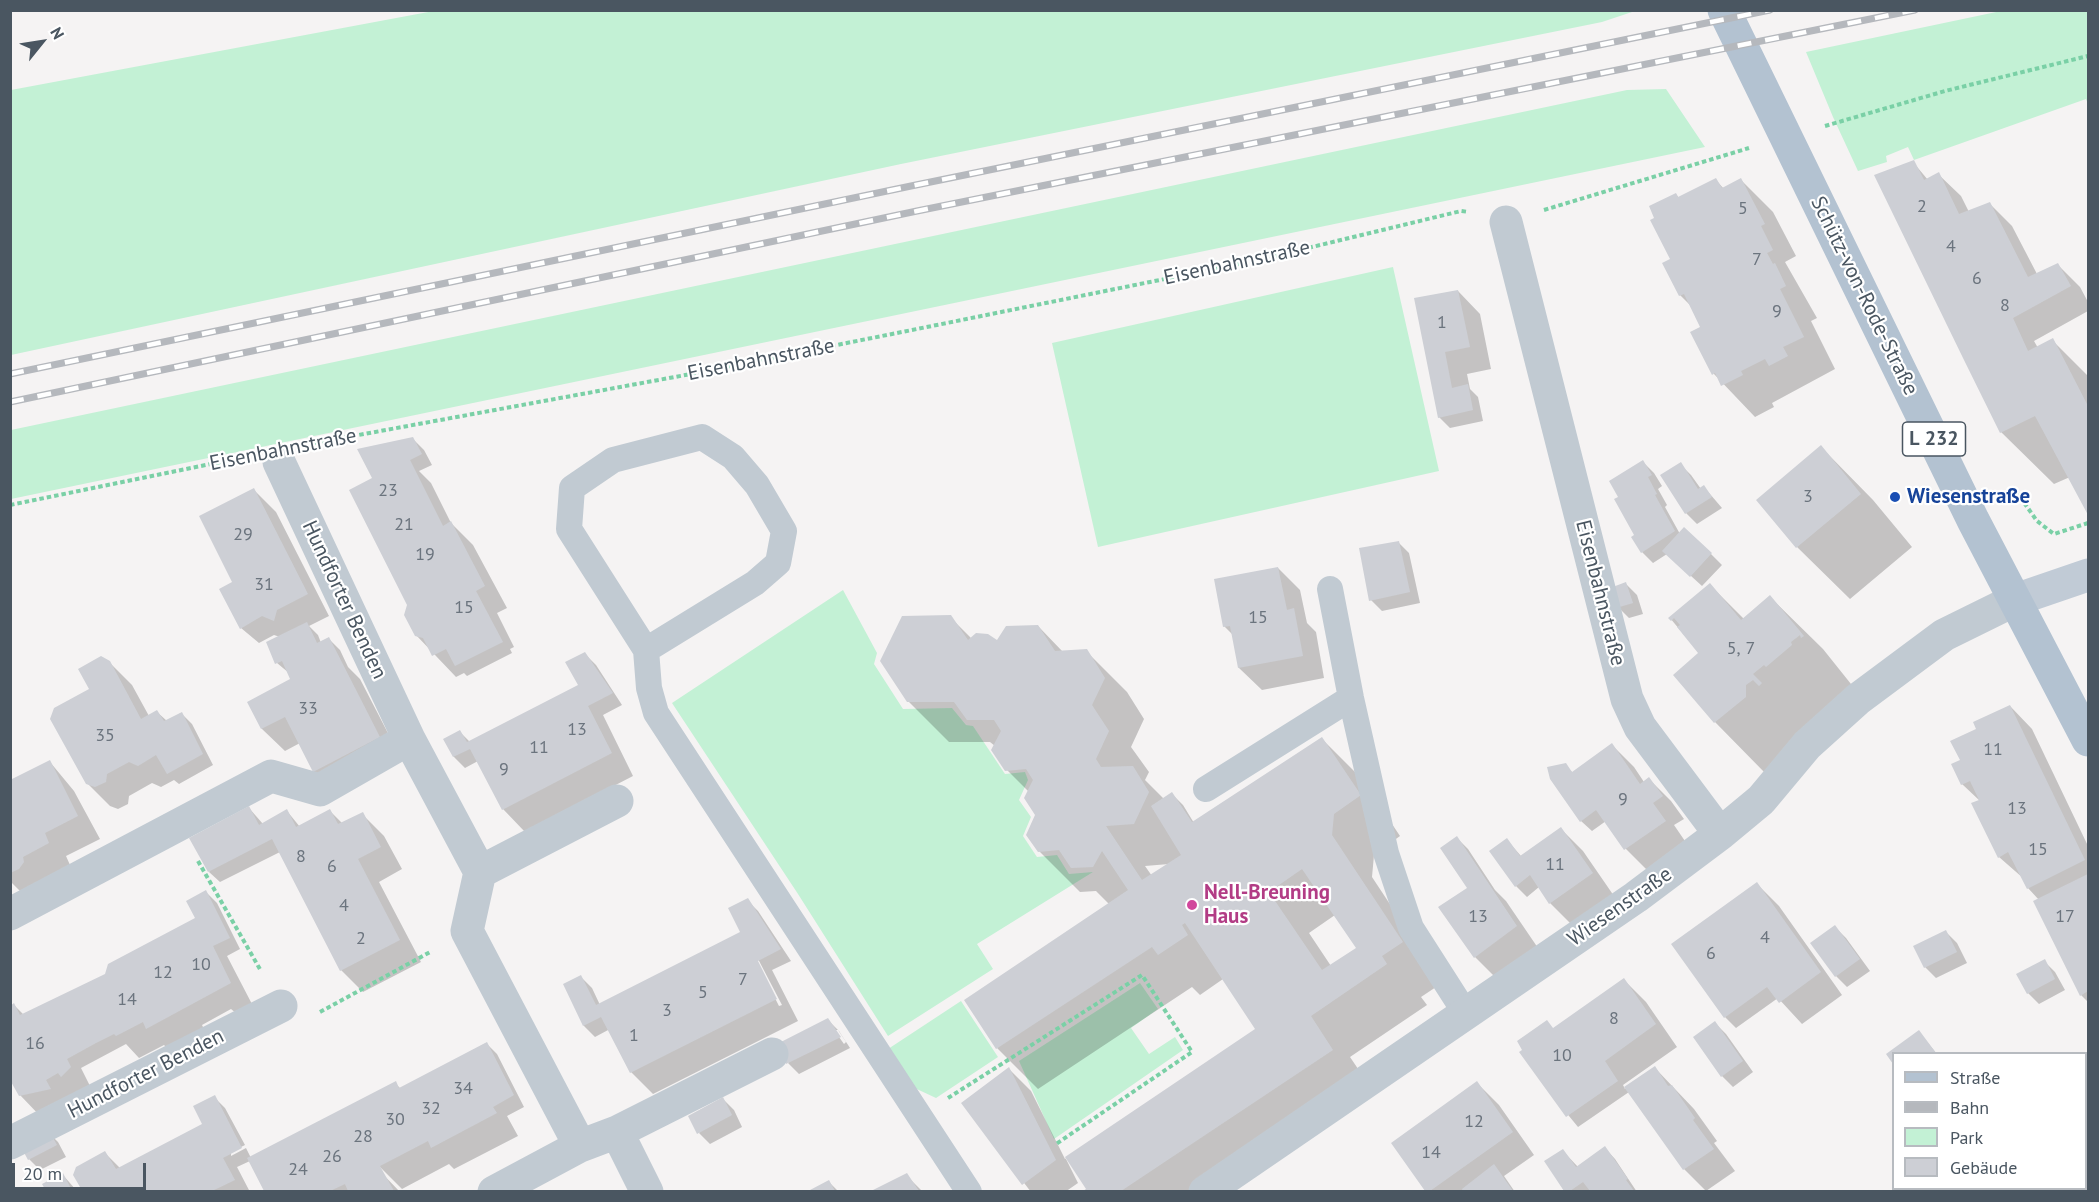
<!DOCTYPE html>
<meta charset="utf-8">
<style>
body{margin:0}
#map{position:relative;width:2099px;height:1202px;overflow:hidden;background:#f5f3f3;font-family:"PT Sans",sans-serif}
canvas{display:block}
.frame{position:absolute;inset:0;border:12px solid #4a5661;pointer-events:none}
.legend{position:absolute;left:1892px;top:1052px;width:195px;height:138px;box-sizing:border-box;background:#fff;border:2px solid #b7bbc0;margin:0;padding:8px 10px;list-style:none;font-size:18px;color:#4a5661}
.legend li{display:flex;align-items:center;gap:12px;height:30px}
.legend b{width:30px;border:2px solid #b7bbc0}
.north{position:absolute;left:12px;top:12px;width:60px;height:60px;-webkit-text-stroke:4px #fff;paint-order:stroke;rotate:60deg;font-size:16px;font-weight:700;line-height:24px;text-align:center;color:#4a5661}
.north::after{content:'';display:block;margin:auto;width:21px;height:27px;background:#4a5661;clip-path:polygon(50% 0,100% 100%,50% 72%,0 100%)}
.scale{position:absolute;left:12px;top:1163px;width:134px;height:27px;box-sizing:border-box;border:3px solid #4a5661;border-top:0;padding-left:8px;font-size:18px;line-height:21px;white-space:nowrap;color:#4a5661;-webkit-text-stroke:4px #fff;paint-order:stroke}
</style>
<div id="map">
<canvas width="2099" height="1202"></canvas>
<div class="frame"></div>
<ul class="legend">
<li><b style="height:8px;background:#b3c2d1"></b>Straße</li>
<li><b style="height:8px;background:#b5b8bd"></b>Bahn</li>
<li><b style="height:16px;background:#c3f1d5"></b>Park</li>
<li><b style="height:16px;background:#cdcfd5"></b>Gebäude</li>
</ul>
<div class="north">N</div>
<div class="scale">20 m</div>
</div>
<script>
const c = document.querySelector('canvas').getContext('2d');
c.lineJoin = 'round';
function paint(path, color) {
  c.fillStyle = color;
  c.fill(path, 'evenodd');
}
function toPath(rows) {
  const path = new Path2D();
  for (const r of rows) {
    path.moveTo(r[0], r[1]);
    for (let i = 2; i < r.length; i += 2) path.lineTo(r[i], r[i + 1]);
  }
  return path;
}
function stroke(path, color, width, dash) {
  c.strokeStyle = color;
  c.lineWidth = width;
  c.lineCap = dash ? 'butt' : 'round';
  c.setLineDash(dash || []);
  c.stroke(path);
}
function label(font, color, halo, rows, align = 'center') {
  c.font = font + ' "PT Sans",sans-serif';
  c.lineWidth = 4.5;
  c.setLineDash([]);
  c.textBaseline = 'middle';
  c.strokeStyle = halo;
  c.fillStyle = color;
  for (const [text, x, y, turn = 0] of rows) {
    c.save();
    c.translate(x, y);
    c.rotate((+turn || 0) * Math.PI / 180);
    c.textAlign = isNaN(turn) ? turn : align;
    if (halo) c.strokeText(text, 0, 0);
    c.fillText(text, 0, 0);
    c.restore();
  }
}
paint(toPath([
 [439,10,1635,10,1635,11,1602,22,901,164,11,355,11,90],
 [2001,11,2088,11,2088,104,2086,99,1914,160,1908,147,1886,156,1887,162,1858,171,1833,117,1806,52],
 [1666,89,1705,147,11,499,11,430,1627,90],
 [1393,267,1439,471,1098,547,1052,343],
 [843,590,877,653,874,664,903,709,952,708,966,725,973,726,1005,774,1025,772,1028,780,1019,800,1031,817,1023,836,1037,857,1057,855,1069,874,1093,872,977,944,993,969,888,1036,798,894,672,703],
 [1140,983,1158,1009,1131,1028,1149,1054,1175,1037,1183,1050,1054,1139,1019,1061],
 [961,1001,998,1057,936,1098,906,1084,885,1051]
]), '#c3f1d5');
paint(toPath([
 [1913,162,1928,180,1938,174,1961,196,1969,212,1990,204,2012,226,2037,274,2058,265,2080,287,2088,302,2088,311,2034,341,2038,348,2052,340,2088,376,2088,512,2070,477,2054,484,2001,432],
 [1716,180,1724,189,1741,180,1773,212,1796,256,1785,262,1817,318,1811,321,1835,369,1772,403,1774,407,1755,417,1714,374,1702,328,1692,307,1680,295,1672,259,1676,194,1679,198],
 [1458,291,1480,314,1491,369,1467,374,1470,389,1478,397,1483,421,1450,428,1439,417,1434,392],
 [413,439,424,450,432,465,419,471,431,483,451,523,473,545,507,608,497,613,514,647,510,649,512,653,467,676,464,673,456,677,416,635,374,478],
 [1821,447,1873,500,1912,547,1850,599,1797,547,1758,500],
 [1643,462,1654,473,1662,486,1658,489,1667,505,1665,507,1680,534,1711,554,1722,565,1702,586,1667,554,1653,563,1642,552,1620,497],
 [1680,464,1691,475,1701,489,1704,487,1722,508,1697,524,1686,513],
 [254,490,276,512,329,616,309,626,318,635,321,643,329,639,340,650,348,667,360,679,391,739,325,782,314,772,300,743,285,751,262,729,249,702,293,680,289,673,277,663,280,637,274,635,259,643,241,628,234,583],
 [1398,542,1409,553,1420,603,1382,611,1371,600],
 [1278,568,1300,590,1307,623,1316,632,1324,678,1262,690,1239,668,1233,635,1224,626],
 [1626,584,1637,595,1643,614,1629,618,1618,607],
 [1710,585,1744,619,1770,597,1823,649,1855,689,1767,775,1715,722,1675,675,1700,654,1670,618],
 [950,617,972,639,997,643,1038,626,1063,652,1086,651,1127,692,1144,719,1131,747,1149,772,1145,780,1164,799,1172,794,1183,805,1194,823,1322,739,1362,779,1400,836,1374,855,1372,877,1442,983,1421,997,1427,1005,1350,1057,1373,1091,1222,1192,1085,1192,1088,1190,1068,1158,1066,1159,1078,1183,1065,1192,1031,1192,963,1103,1009,1069,1031,1091,1065,1159,1258,1030,1223,979,1200,995,1192,987,1038,1089,997,1048,1109,904,1096,891,1080,892,1039,851,1037,815,1029,792,1007,770,995,746,990,742,949,742,908,701],
 [1169,864,1152,876,1145,866],
 [1335,915,1358,948,1331,966,1309,933],
 [585,654,596,665,622,705,603,715,633,776,525,832,503,809,478,761,465,768,454,757,445,740,460,732,470,742,580,686],
 [109,662,132,685,149,716,157,712,167,721,181,713,192,724,213,765,179,784,174,780,161,787,152,783,129,796,128,804,118,809,110,806,87,783,91,690],
 [2010,706,2032,729,2088,846,2088,1002,2081,995,2039,900,2028,888,2023,878,1999,857,1980,801,1962,784,1962,760,1978,729],
 [1612,745,1634,767,1644,782,1649,779,1671,801,1684,819,1674,825,1687,844,1648,871,1626,849,1606,821,1592,831,1581,821,1565,765,1573,773],
 [50,762,74,791,100,839,66,856,70,865,21,892,10,881,10,782],
 [249,808,263,824,287,811,300,827,330,811,343,824,362,814,384,836,402,869,379,882,421,962,363,992,341,970,280,852,220,882,209,872],
 [1561,829,1583,851,1614,896,1572,925,1550,903,1539,887,1527,897,1516,886,1507,840,1521,856],
 [1457,838,1468,849,1495,890,1506,901,1538,948,1497,979,1475,957,1469,888],
 [1757,884,1779,906,1842,995,1802,1024,1778,998,1736,1028,1725,1017],
 [206,892,217,903,240,949,227,956,253,1006,237,1014,231,1009,202,1025,205,1031,169,1050,164,1045,139,1058,126,1044,81,1068,92,1090,42,1118,20,1095,14,1005,24,1015,106,975,197,919],
 [747,900,758,911,791,961,772,970,798,1021,653,1094,631,1072,610,1029,595,1037,584,1026,565,985,581,977,592,988,600,1005,743,932],
 [754,957,757,957,782,1005,779,1006],
 [1835,927,1846,938,1870,971,1847,987,1836,976,1812,943],
 [1946,932,1957,943,1967,963,1936,978,1925,967],
 [2044,961,2055,972,2065,990,2039,1004,2028,993],
 [1624,980,1646,1002,1677,1047,1623,1085,1625,1089,1655,1068,1694,1109,1717,1141,1714,1143,1735,1171,1706,1191,1684,1169,1629,1092,1578,1127,1560,1105,1554,1029],
 [828,1020,839,1031,850,1048,799,1074,788,1063],
 [834,1030,838,1030,846,1042,844,1044],
 [1715,1023,1726,1034,1753,1072,1733,1087,1722,1076],
 [1919,1032,1937,1054,1894,1054,1894,1061,1888,1054],
 [486,1043,497,1054,524,1107,507,1116,518,1136,454,1169,449,1164,402,1189,379,1166,377,1168,400,1192,266,1192,250,1161,237,1167,250,1192,48,1192,44,1185,63,1175,76,1190,82,1187,105,1153,120,1168,204,1125,214,1097,225,1108,245,1145,231,1152,231,1156,246,1148,251,1158,395,1083,401,1089],
 [1477,1083,1499,1105,1534,1155,1504,1176,1515,1192,1427,1192,1393,1144],
 [723,1099,734,1110,742,1127,710,1144,699,1133],
 [47,1131,58,1142,66,1157,40,1170,29,1159],
 [1605,1148,1615,1159,1637,1192,1565,1192,1546,1162,1563,1151,1578,1167],
 [906,1175,923,1192,875,1192],
 [829,1182,839,1192,813,1192,812,1191]
]), '#0003');
paint(toPath([
 [1914,160,1924,180,1939,172,1959,214,1990,202,2028,277,2058,263,2071,286,2013,318,2028,351,2053,338,2088,406,2088,515,2035,416,2000,433,1963,358,1874,175],
 [1716,178,1722,188,1741,178,1765,224,1761,226,1773,250,1767,253,1773,264,1775,263,1786,286,1780,289,1804,337,1783,347,1788,356,1769,366,1765,359,1741,371,1743,375,1721,386,1715,373,1712,375,1690,332,1700,327,1684,294,1679,296,1662,263,1670,259,1650,220,1654,218,1649,206,1676,193,1678,197],
 [1458,290,1470,347,1445,352,1452,388,1468,384,1473,410,1438,418,1414,298],
 [413,437,422,454,410,460,443,526,451,521,485,586,476,591,503,642,455,666,446,649,432,656,423,638,415,636,404,615,407,605,349,490,372,478,357,449],
 [1821,445,1861,494,1796,548,1756,500],
 [1643,460,1652,475,1648,477,1657,494,1655,495,1675,531,1641,553,1631,537,1634,535,1614,499,1618,497,1609,481],
 [1681,462,1698,489,1704,485,1712,497,1685,514,1660,475],
 [254,488,308,594,277,610,274,621,262,616,240,629,219,589,232,582,199,516],
 [1684,527,1712,553,1690,577,1662,551],
 [1399,541,1410,592,1369,601,1359,548],
 [1278,567,1287,610,1294,608,1303,656,1238,668,1230,626,1223,627,1214,579],
 [1626,582,1633,603,1616,608,1610,588],
 [1710,583,1741,620,1770,595,1804,636,1801,638,1800,635,1791,642,1792,645,1766,667,1764,665,1753,674,1762,683,1759,686,1753,680,1746,685,1746,697,1714,723,1673,675,1698,653,1677,627,1680,625,1674,618,1671,621,1668,618],
 [951,615,968,640,976,633,988,634,997,640,1006,626,1038,625,1055,651,1087,649,1105,678,1092,705,1109,731,1096,759,1101,767,1133,766,1149,792,1134,824,1106,826,1142,880,1181,855,1151,806,1172,792,1192,822,1322,737,1361,795,1334,814,1332,835,1403,942,1382,956,1387,964,1311,1016,1333,1050,1121,1191,1083,1191,1086,1189,1065,1157,1255,1029,1185,923,1182,925,1188,935,1158,955,1152,947,996,1049,964,1000,1128,890,1102,851,1093,867,1071,868,1059,850,1038,852,1026,835,1035,815,1024,798,1033,780,1026,769,1005,771,991,750,1001,731,994,720,967,720,954,702,907,702,880,661,902,616],
 [1302,869,1356,948,1322,970,1269,892],
 [307,622,317,643,329,637,380,737,313,772,285,717,261,729,247,702,290,679,282,661,275,664,266,642],
 [585,652,613,693,588,706,612,753,502,810,470,749,453,757,443,739,460,730,467,742,578,685,565,662],
 [101,656,110,661,141,719,157,710,164,721,182,712,203,754,167,774,156,755,138,766,129,762,107,774,106,782,95,787,86,784,50,719,54,708,89,689,78,669],
 [2010,705,2085,860,2027,889,2008,852,1998,858,1971,803,1979,800,1970,781,1961,785,1951,764,1960,760,1950,741,1976,729,1973,722],
 [1612,743,1640,784,1649,777,1663,796,1653,803,1666,821,1624,850,1596,810,1580,822,1550,779,1547,767,1566,763,1572,772],
 [50,760,78,816,45,833,49,843,23,857,24,862,19,869,10,873,10,780],
 [249,806,259,825,287,809,296,827,330,809,338,824,363,812,381,847,358,859,400,940,340,971,272,839,208,872,189,838],
 [1561,827,1593,873,1549,904,1530,875,1515,887,1489,851,1507,838,1520,856],
 [1457,836,1517,926,1474,958,1438,907,1467,888,1440,848],
 [2088,874,2088,991,2080,996,2033,901],
 [1757,882,1821,972,1779,1003,1767,987,1724,1018,1671,944],
 [206,890,230,938,213,946,231,983,146,1029,143,1022,116,1036,114,1034,96,1043,67,1059,71,1067,61,1077,58,1073,46,1080,51,1089,19,1096,10,1080,10,1006,14,1003,20,1015,105,974,108,964,195,918,186,901],
 [748,898,781,949,758,961,777,999,630,1073,601,1017,583,1026,563,984,581,975,596,1005,740,932,728,908],
 [1835,925,1860,959,1835,977,1810,943],
 [1946,930,1957,952,1924,968,1913,946],
 [2045,959,2055,979,2027,994,2016,974],
 [1624,978,1656,1024,1605,1061,1618,1081,1566,1117,1519,1052,1522,1050,1517,1041,1547,1020,1553,1028],
 [828,1018,841,1037,786,1064,777,1044],
 [1715,1021,1743,1061,1721,1077,1693,1037],
 [1919,1030,1936,1053,1893,1053,1893,1064,1886,1054],
 [487,1042,514,1095,493,1107,497,1113,431,1148,428,1141,380,1166,394,1191,348,1191,345,1184,330,1191,264,1191,247,1158,396,1081,399,1088],
 [1655,1066,1668,1086,1672,1085,1695,1118,1693,1120,1714,1149,1683,1170,1624,1087],
 [1009,1067,1056,1160,1022,1185,961,1103],
 [1477,1081,1513,1132,1430,1191,1425,1191,1391,1143],
 [215,1095,242,1148,223,1158,235,1180,212,1191,46,1191,42,1184,63,1173,72,1191,80,1187,73,1175,76,1167,105,1151,116,1169,202,1124,193,1106],
 [723,1097,732,1115,697,1134,688,1116],
 [48,1129,57,1145,28,1160,19,1143],
 [1605,1146,1628,1179,1626,1180,1634,1191,1590,1191,1583,1182,1570,1191,1564,1191,1544,1161,1563,1149,1576,1167],
 [1494,1164,1513,1191,1463,1191,1462,1189],
 [907,1173,919,1191,871,1191],
 [829,1180,835,1191,811,1191,810,1190]
]), '#cdcfd5');
stroke(toPath([
 [1825,126,1945,91,2088,56],
 [1544,210,1749,148],
 [315,443,691,374,912,330,1254,261,1461,211,1469,212],
 [2008,500,2018,494,2037,521,2054,534,2088,523],
 [10,505,240,458],
 [198,861,261,971],
 [320,1012,432,951],
 [948,1098,1142,975,1192,1052,1056,1144]
]), '#7ad0a6', 4, [4.5, 3]);
stroke(toPath([
 [1330,589,1351,698,1386,853,1411,928,1466,1014],
 [646,650,755,583,778,563,784,531,757,485,733,457,702,437,613,460,572,488,569,529,646,650,649,688,656,713,969,1192],
 [1206,789,1351,698]
]), '#c1cad2', 26);
stroke(toPath([
 [1506,222,1627,699,1640,727,1720,834],
 [279,462,409,739,480,872,467,931,580,1146,494,1192],
 [480,872,617,801],
 [10,914,271,776,320,790,409,739],
 [617,1132,647,1192],
 [10,1143,281,1006],
 [580,1146,617,1132,772,1054],
 [1205,1192,1636,897,1720,834,1761,800,1807,745,1858,699,1944,635,2015,600]
]), '#c1cad2', 33);
stroke(toPath([
 [2015,600,2088,575]
]), '#c1cbd6', 33);
stroke(toPath([
 [1724,10,1973,520,2088,740]
]), '#b3c2d1', 33);
const rail = toPath([
 [10,374,911,186,1770,10],
 [10,402,917,211,1915,10]
]);
stroke(rail, '#b5b8bd', 7);
stroke(rail, '#fff', 4.5, [14]);
for (const [x, y, r, color] of [
 [1895,497,6,"#1a4fb4"],
 [1192,905,6,"#d1479c"]
]) {
  const dot = new Path2D();
  dot.arc(x, y, r, 0, 2 * Math.PI);
  c.fillStyle = color;
  c.fill(dot);
  stroke(dot, '#fff', 2);
}
label('18px', '#6b747e', null, [
 ["2",1922,207],
 ["5",1743,209],
 ["4",1951,247],
 ["7",1757,260],
 ["6",1977,279],
 ["8",2005,306],
 ["9",1777,312],
 ["1",1442,323],
 ["23",388,491],
 ["3",1808,497],
 ["21",404,525],
 ["29",243,535],
 ["19",425,555],
 ["31",264,585],
 ["15",464,608],
 ["15",1258,618],
 ["5, 7",1741,649],
 ["33",308,709],
 ["13",577,730],
 ["35",105,736],
 ["11",539,748],
 ["11",1993,750],
 ["9",504,770],
 ["9",1623,800],
 ["13",2017,809],
 ["15",2038,850],
 ["8",301,857],
 ["11",1555,865],
 ["6",332,867],
 ["4",344,906],
 ["13",1478,917],
 ["17",2065,917],
 ["4",1765,938],
 ["2",361,939],
 ["6",1711,954],
 ["10",201,965],
 ["12",163,973],
 ["7",743,980],
 ["5",703,993],
 ["14",127,1000],
 ["3",667,1011],
 ["8",1614,1019],
 ["1",634,1036],
 ["16",35,1044],
 ["10",1562,1056],
 ["34",463,1089],
 ["32",431,1109],
 ["30",395,1120],
 ["12",1474,1122],
 ["28",363,1137],
 ["14",1431,1153],
 ["26",332,1157],
 ["24",298,1170]
]);
for (const [x, y, w] of [
 [1934,439,63]
]) {
  const box = new Path2D();
  box.roundRect(x - w / 2, y - 17, w, 34, 4.5);
  c.fillStyle = '#fff';
  c.fill(box);
  stroke(box, '#4a5661', 1.5);
}
label('bold 20px', '#4a5661', null, [
 ["L 232",1934,439]
]);
label('21px', '#4a5661', '#fff', [
 ["Eisenbahnstraße",1237,263,-12],
 ["Schütz-von-Rode-Straße",1864,296,64],
 ["Eisenbahnstraße",761,360,-11],
 ["Eisenbahnstraße",283,450,-11],
 ["Eisenbahnstraße",1600,593,76],
 ["Hundforter Benden",344,600,65],
 ["Wiesenstraße",1620,907,-35],
 ["Hundforter Benden",146,1074,-27]
]);
label('bold 21px', '#164399', '#fff', [
 ["Wiesenstraße",1907,497]
], 'left');
label('bold 21px', '#b23c85', '#fff', [
 ["Nell-Breuning",1204,893],
 ["Haus",1204,917]
], 'left');
</script>
